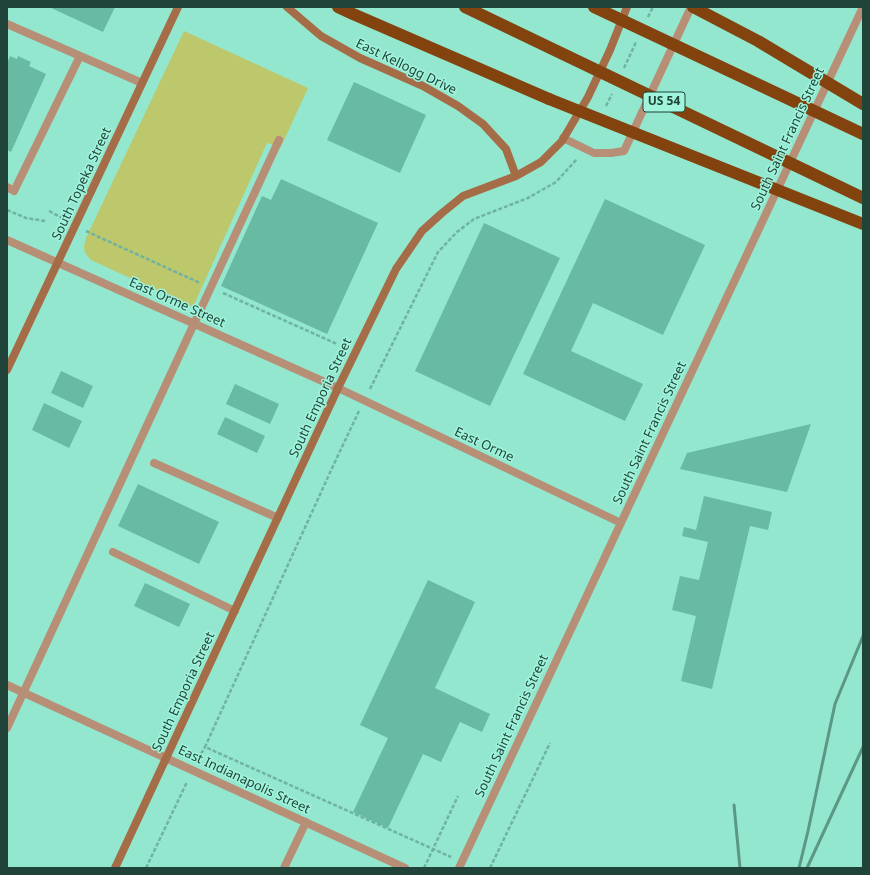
<!DOCTYPE html>
<style>
body{margin:0}
#map{position:relative;width:870px;height:875px;overflow:hidden;background:#94e7cf;font-family:"Noto Sans",sans-serif}
canvas{display:block}
.frame{position:absolute;inset:0;border:8px solid #21443a;pointer-events:none}
</style>
<div id="map">
<canvas width="870" height="875"></canvas>
<div class="frame"></div>
</div>
<script>
const c = document.querySelector('canvas').getContext('2d');
c.lineJoin = 'round';
function paint(path, color) {
  c.fillStyle = color;
  c.fill(path, 'evenodd');
}
function toPath(rows) {
  const path = new Path2D();
  for (const r of rows) {
    path.moveTo(r[0], r[1]);
    for (let i = 2; i < r.length; i += 2) path.lineTo(r[i], r[i + 1]);
  }
  return path;
}
function stroke(path, color, width, dash) {
  c.strokeStyle = color;
  c.lineWidth = width;
  c.lineCap = dash ? 'butt' : 'round';
  c.setLineDash(dash || []);
  c.stroke(path);
}
function label(font, color, halo, rows, align = 'center') {
  c.font = font + ' "Noto Sans",sans-serif';
  c.lineWidth = 3;
  c.setLineDash([]);
  c.textBaseline = 'middle';
  c.strokeStyle = halo;
  c.fillStyle = color;
  for (const [text, x, y, turn = 0] of rows) {
    c.save();
    c.translate(x, y);
    c.rotate((+turn || 0) * Math.PI / 180);
    c.textAlign = isNaN(turn) ? turn : align;
    if (halo) c.strokeText(text, 0, 0);
    c.fillText(text, 0, 0);
    c.restore();
  }
}
paint(toPath([
 [184,31,308,88,281,147,267,143,193,307,91,260,85,253,84,246,86,238]
]), '#bdc76b');
paint(toPath([
 [49,7,115,7,103,32],
 [10,56,17,59,18,56,31,62,29,66,46,74,11,152,7,150,7,63],
 [354,82,426,115,400,173,327,140],
 [281,179,378,223,327,334,221,286,262,196,271,200],
 [605,199,705,245,663,335,593,303,571,351,643,384,625,421,523,374],
 [484,223,560,258,490,406,415,371],
 [61,371,93,386,83,408,51,393],
 [235,384,279,404,270,424,226,404],
 [44,403,82,421,69,448,32,430],
 [225,417,265,436,257,453,217,434],
 [811,424,787,492,680,469,687,453],
 [138,484,219,522,199,564,118,526],
 [704,496,772,512,768,530,750,526,712,689,681,681,696,616,672,610,680,576,699,580,708,542,682,536,684,527,696,530],
 [428,580,475,602,435,688,490,714,482,732,460,722,441,762,423,754,388,828,353,812,388,738,360,725],
 [145,583,190,604,179,627,134,606]
]), '#68baa3');
stroke(toPath([
 [648,17,653,7],
 [624,68,636,42],
 [606,106,612,94],
 [7,210,26,218,45,221],
 [49,211,64,219],
 [86,231,101,238,200,283],
 [223,293,337,344],
 [370,389,438,252,457,232,474,219,528,198,556,182,577,159],
 [359,411,333,466,205,747,451,857],
 [198,759,205,747],
 [146,868,187,782],
 [424,868,458,796],
 [490,868,550,743]
]), '#6fb3a0', 2.5, [4, 2]);
stroke(toPath([
 [7,24,142,83],
 [563,138,594,153,611,153,624,151,691,7],
 [7,187,14,191,80,56],
 [154,463,278,518],
 [113,552,235,611],
 [7,728,279,140],
 [284,868,306,822]
]), '#b68f76', 8);
stroke(toPath([
 [7,240,338,388,621,523],
 [7,685,405,868],
 [459,868,863,7]
]), '#b68f76', 8);
stroke(toPath([
 [287,7,321,36,360,58,423,86,458,106,483,124,506,149,516,176],
 [7,370,178,7],
 [115,868,338,388,396,269,422,231,442,213,463,196,516,176,541,162,562,141,588,97,610,50,627,7]
]), '#a56d47', 8);
stroke(toPath([
 [338,7,353,14,549,99]
]), '#82430f', 12);
stroke(toPath([
 [734,805,740,868],
 [799,868,808,831,835,704,863,636],
 [807,868,863,747]
]), '#5c9786', 3);
stroke(toPath([
 [465,7,863,198],
 [594,7,863,134],
 [693,7,758,41,863,104],
 [549,99,863,224]
]), '#82430f', 12);
for (const [x, y, w] of [
 [664,102,42]
]) {
  const box = new Path2D();
  box.roundRect(x - w / 2, y - 10, w, 20, 3);
  c.fillStyle = '#a1f4dc';
  c.fill(box);
  stroke(box, '#21443a', 1);
}
label('bold 12px', '#21443a', null, [
 ["US 54",664,102]
]);
label('13px', '#21443a', '#a1f4dc', [
 ["East Kellogg Drive",406,67,26],
 ["South Saint Francis Street",788,139,-65],
 ["South Topeka Street",82,184,-65],
 ["East Orme Street",177,303,24],
 ["South Emporia Street",321,398,-65],
 ["South Saint Francis Street",650,433,-65],
 ["East Orme",484,445,25],
 ["South Emporia Street",184,692,-65],
 ["South Saint Francis Street",512,726,-65],
 ["East Indianapolis Street",244,780,25]
]);
</script>
